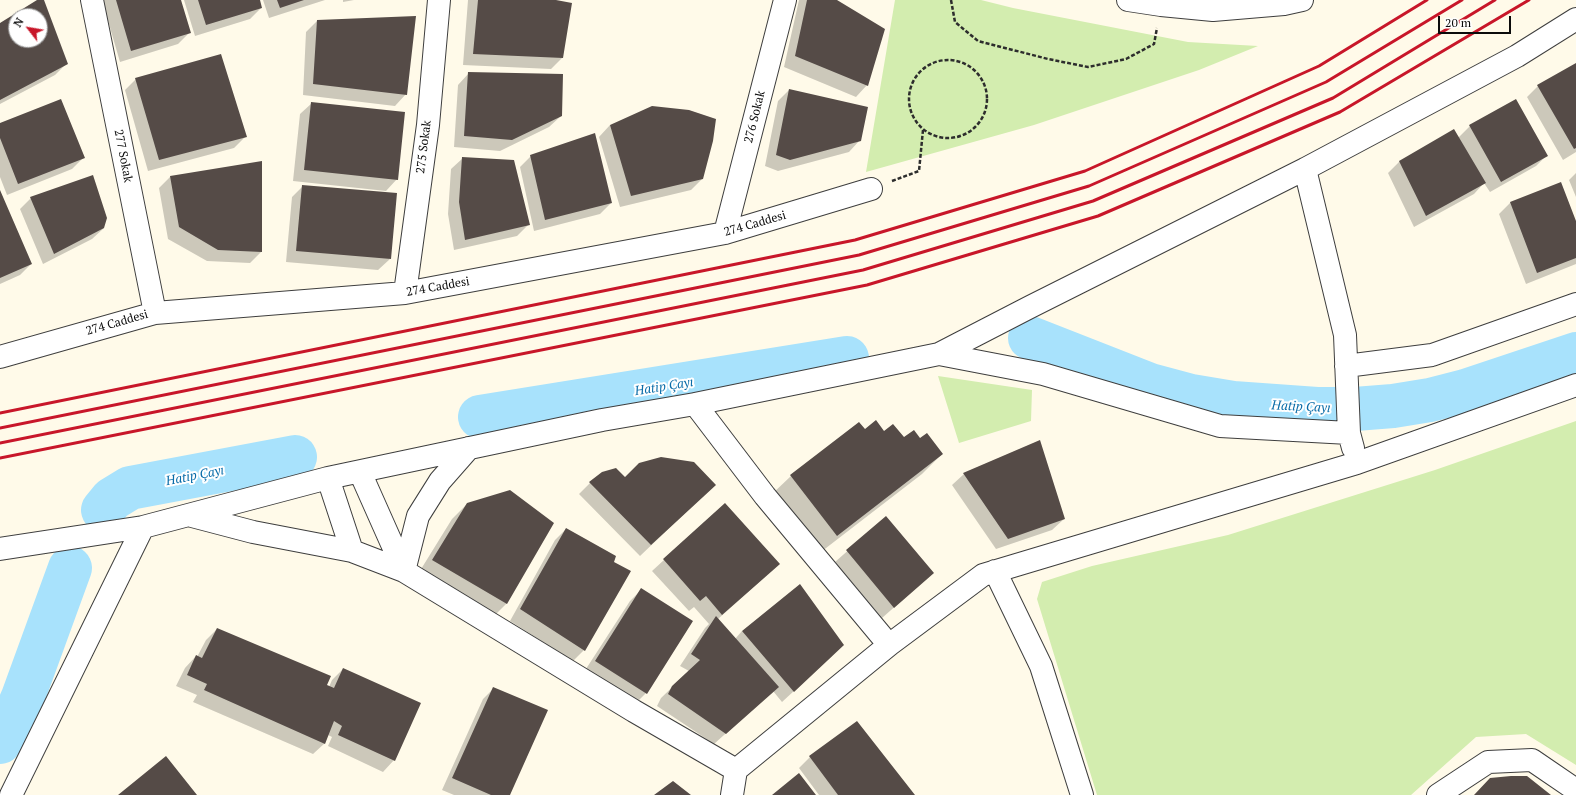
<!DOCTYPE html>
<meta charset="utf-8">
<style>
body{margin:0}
#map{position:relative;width:1576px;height:795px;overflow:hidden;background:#fffae9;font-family:"PT Serif",serif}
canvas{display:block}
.north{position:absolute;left:8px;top:8px;width:40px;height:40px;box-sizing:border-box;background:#fff;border:1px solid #9d9d9d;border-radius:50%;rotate:301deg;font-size:11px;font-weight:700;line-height:16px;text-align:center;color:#0b0b0b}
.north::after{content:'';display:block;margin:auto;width:14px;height:18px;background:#c81629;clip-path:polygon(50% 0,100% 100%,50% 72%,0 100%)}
.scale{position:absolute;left:1438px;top:16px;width:73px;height:18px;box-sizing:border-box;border:2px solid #0b0b0b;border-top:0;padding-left:5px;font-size:12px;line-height:14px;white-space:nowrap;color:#0b0b0b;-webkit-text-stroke:3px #fff;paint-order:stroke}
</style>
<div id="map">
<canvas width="1576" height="795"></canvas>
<div class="north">N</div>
<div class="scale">20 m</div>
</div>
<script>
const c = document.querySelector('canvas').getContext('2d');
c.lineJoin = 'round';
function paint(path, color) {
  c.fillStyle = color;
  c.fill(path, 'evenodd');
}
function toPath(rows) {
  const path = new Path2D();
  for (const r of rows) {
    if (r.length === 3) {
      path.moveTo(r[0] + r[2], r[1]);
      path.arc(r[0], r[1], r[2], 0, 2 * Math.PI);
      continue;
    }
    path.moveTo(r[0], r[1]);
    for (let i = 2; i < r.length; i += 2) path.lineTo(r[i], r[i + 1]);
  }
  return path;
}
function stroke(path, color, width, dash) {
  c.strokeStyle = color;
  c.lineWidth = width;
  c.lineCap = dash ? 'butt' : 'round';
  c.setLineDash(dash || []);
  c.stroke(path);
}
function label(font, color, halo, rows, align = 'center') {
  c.font = font + ' "PT Serif",serif';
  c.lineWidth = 4;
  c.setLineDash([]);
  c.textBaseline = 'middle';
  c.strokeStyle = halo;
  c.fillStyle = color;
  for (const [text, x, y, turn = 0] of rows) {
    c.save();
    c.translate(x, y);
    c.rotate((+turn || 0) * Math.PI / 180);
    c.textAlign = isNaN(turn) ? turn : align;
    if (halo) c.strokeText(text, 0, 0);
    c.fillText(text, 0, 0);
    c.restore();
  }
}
paint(toPath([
 [895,0,981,0,1013,8,1188,42,1258,46,1199,70,1034,125,866,172],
 [938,376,1032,390,1031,421,959,443],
 [1576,421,1576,765,1526,734,1476,737,1411,795,1097,795,1037,599,1042,582,1092,566,1228,535,1435,470]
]), '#d3edaf');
paint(toPath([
 [39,0,43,0,66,64,55,75,0,104,0,24],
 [16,16,40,16,40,40,16,40],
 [102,0,180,0,189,33,178,44,120,62],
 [184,0,259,0,261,8,250,19,195,36],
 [263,0,325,0,269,18],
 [343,0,354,0,343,2],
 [468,0,551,0,562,58,551,69,463,65],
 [799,0,835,0,867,85,856,97,784,67],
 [317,21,406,94,395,106,303,95,306,32],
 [1576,64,1576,152,1563,160,1527,97,1538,86],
 [469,73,561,116,549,127,500,151,454,147,458,85],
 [136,79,246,136,234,148,148,171,125,90],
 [789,90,860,140,849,152,778,171,765,166,778,101],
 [312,103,397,179,386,191,293,181,300,114],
 [0,124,84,157,72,169,7,195,0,177],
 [610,125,702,179,691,190,620,207,599,137],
 [1470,126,1547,155,1536,166,1490,192,1484,183,1474,194,1414,227,1388,173,1399,162,1453,131,1458,138],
 [531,156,611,203,600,214,534,231,520,167],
 [463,158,528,225,517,236,454,250,448,214,451,169],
 [261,162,261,252,250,263,207,261,168,239,159,188,170,177],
 [1576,173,1576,197,1569,180],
 [303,186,390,259,378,270,286,262,292,197],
 [0,193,31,264,20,275,0,284],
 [31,198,104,228,92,239,43,264,20,209],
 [1511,202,1576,224,1576,264,1526,284,1499,214],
 [865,431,884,432,903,439,920,439,942,454,922,474,817,555,771,495,791,476],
 [1040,442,1064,519,1052,530,996,549,952,485,964,474],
 [625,478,703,496,640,556,579,494,590,483],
 [467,504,507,603,492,618,418,574,452,519],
 [725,504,767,575,718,619,735,639,742,631,832,656,782,702,773,691,714,744,657,706,661,698,689,671,680,666,705,628,709,624,694,607,689,611,652,571],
 [886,517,933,573,882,618,835,562],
 [566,529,612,562,584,650,573,661,510,621,555,540],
 [641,590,646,693,635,704,584,672,630,601],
 [217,629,329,687,332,680,343,669,394,760,383,772,328,746,332,737,328,735,325,743,313,754,193,702,197,695,176,686,185,668,196,656,197,657,206,640],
 [494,688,509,795,454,795,442,790,483,699],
 [810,757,913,795,819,795,799,768]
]), '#0003');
stroke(toPath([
 [1030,338,1150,385,1191,396,1233,403,1317,409,1355,409,1393,406,1430,400,1465,391,1576,354],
 [480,417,847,358],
 [103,510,112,499,130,488,295,457],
 [0,742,12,722,23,697,70,568]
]), '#a8e2fc', 44);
paint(toPath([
 [37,0,44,0,68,64,0,100,0,23],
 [16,16,40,16,40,40,16,40],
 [116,0,181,0,191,33,131,51],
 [198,0,260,0,262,8,206,25],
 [277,0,304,0,280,8],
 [478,0,556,0,572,3,563,58,473,54],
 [807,0,837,0,885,29,868,86,795,56],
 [416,16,407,95,313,84,317,20],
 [221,54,247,137,159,160,135,78],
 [1576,63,1576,148,1574,149,1537,85],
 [468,72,563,74,562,116,512,140,464,136],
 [789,89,868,107,861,141,790,160,776,155],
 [61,99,85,158,18,184,0,138,0,123],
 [1516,99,1548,156,1501,182,1469,125],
 [311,102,405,112,398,180,304,170],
 [652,106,689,110,716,119,713,141,703,179,631,196,610,125],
 [1454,129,1486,183,1426,216,1399,161],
 [595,133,612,203,545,220,530,155],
 [462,157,514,160,530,225,465,240,459,202],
 [262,161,262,252,218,250,179,227,170,176],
 [93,175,107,218,104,228,54,254,30,197],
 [1561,182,1576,221,1576,258,1537,273,1510,202],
 [302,185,397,193,391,259,296,251],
 [0,190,32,264,0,278],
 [876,420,884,431,893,424,904,437,914,430,920,438,927,433,943,454,837,536,790,475,859,422,865,429],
 [1040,440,1065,519,1008,539,963,473],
 [661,457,694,462,716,485,651,545,589,482,602,472,616,468,625,477,639,463],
 [510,490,554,523,507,604,432,560,467,503],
 [725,503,780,564,722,615,706,596,700,601,663,559],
 [886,516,934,573,894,608,846,550],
 [566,528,616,556,614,562,631,571,585,651,520,609],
 [800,584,844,645,794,692,742,631],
 [641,588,693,621,647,694,595,661],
 [716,616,779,687,726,734,668,694,672,686,700,660,691,654],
 [217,628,331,676,327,685,334,688,343,668,421,703,395,761,338,735,342,726,334,721,325,744,204,690,207,684,187,675,196,655,202,658],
 [493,687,548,710,510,795,491,795,452,778],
 [857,721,915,795,838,795,809,756],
 [166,756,197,795,118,795],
 [799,773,816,795,772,795],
 [1511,776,1527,776,1551,795,1474,795,1490,778],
 [673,781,691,795,654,795]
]), '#554b47');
const minor = toPath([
 [92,0,155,313],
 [1305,169,1345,335,1349,433,1353,448],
 [725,233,785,0],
 [405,293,428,125,439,0],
 [939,354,1030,307,1305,169,1517,56,1576,19],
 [0,357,155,313,405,293,725,233,871,189],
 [1346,366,1432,355,1576,304],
 [360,472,404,571],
 [328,478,352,551,404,571,634,711,736,770],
 [192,516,253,532,352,551],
 [0,549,143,527,328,478,602,420,695,404],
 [404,571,418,516,440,481,469,448],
 [995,571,1041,666,1082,795],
 [889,645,765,496,695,404,939,354,1043,374,1220,426,1349,433],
 [11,795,143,527],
 [732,795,736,770,889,645,983,575,1357,463,1576,385],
 [1438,795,1488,762,1532,760,1576,790]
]);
const tertiary = toPath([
 [1128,0,1161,5,1213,10,1284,4,1302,0]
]);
stroke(minor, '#3e3e3e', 24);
stroke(tertiary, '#3e3e3e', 24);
stroke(toPath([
 [951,0,955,22,978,41,1048,59,1088,67,1126,59,1154,44,1157,28],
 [948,99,39],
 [892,181,919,171,923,130]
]), '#2d2d2d', 2.5, [4, 2]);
stroke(minor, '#fff', 22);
stroke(tertiary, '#fff', 22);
stroke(toPath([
 [0,413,855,240,1085,171,1319,66,1427,0],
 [0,428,859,255,1089,186,1326,82,1462,0],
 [0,443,863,270,1093,201,1333,98,1495,0],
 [0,458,867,285,1098,216,1340,112,1529,0]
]), '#c81629', 3);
label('12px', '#0b0b0b', '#fff', [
 ["276 Sokak",755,117,-76],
 ["275 Sokak",424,147,-83],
 ["277 Sokak",123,156,79],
 ["274 Caddesi",755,224,-16],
 ["274 Caddesi",438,287,-10],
 ["274 Caddesi",117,323,-16]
]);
label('italic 13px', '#096ca8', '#fff', [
 ["Hatip Çayı",664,387,-9],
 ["Hatip Çayı",1301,407,3],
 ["Hatip Çayı",195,476,-11]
]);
</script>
